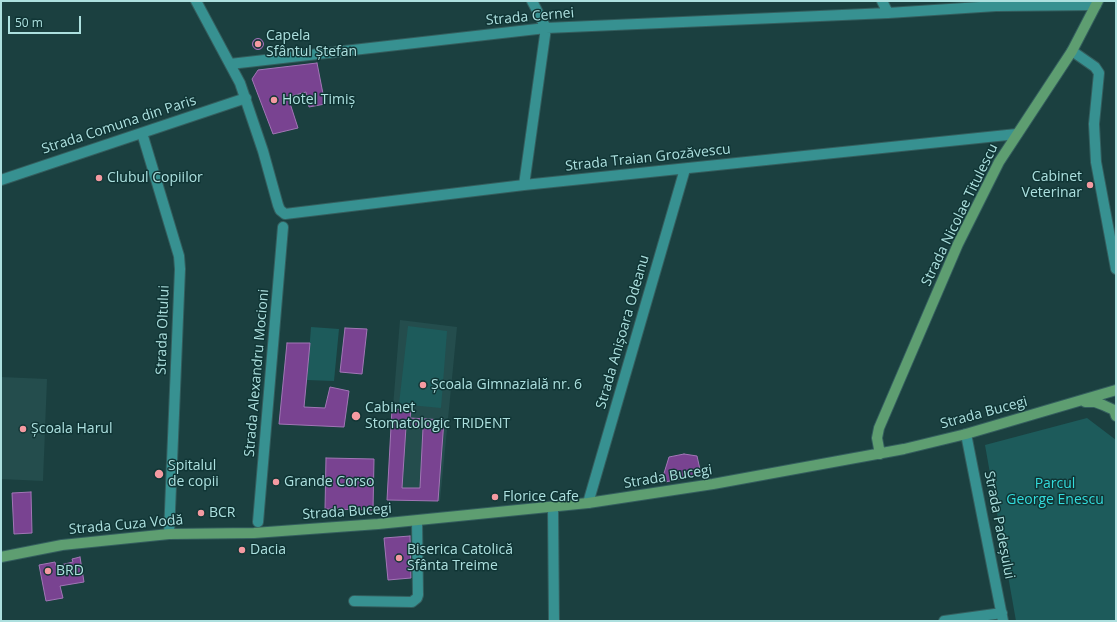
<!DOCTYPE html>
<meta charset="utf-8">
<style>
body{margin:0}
#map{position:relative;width:1117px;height:622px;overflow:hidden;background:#1b4040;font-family:"Open Sans",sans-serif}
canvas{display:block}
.frame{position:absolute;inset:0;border:2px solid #ade0df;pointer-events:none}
.scale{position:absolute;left:8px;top:16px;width:73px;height:18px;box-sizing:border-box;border:2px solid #ade0df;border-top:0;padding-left:5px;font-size:12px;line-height:14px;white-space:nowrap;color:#ade0df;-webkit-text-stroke:3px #103535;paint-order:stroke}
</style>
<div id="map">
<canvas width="1117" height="622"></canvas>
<div class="frame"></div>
<div class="scale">50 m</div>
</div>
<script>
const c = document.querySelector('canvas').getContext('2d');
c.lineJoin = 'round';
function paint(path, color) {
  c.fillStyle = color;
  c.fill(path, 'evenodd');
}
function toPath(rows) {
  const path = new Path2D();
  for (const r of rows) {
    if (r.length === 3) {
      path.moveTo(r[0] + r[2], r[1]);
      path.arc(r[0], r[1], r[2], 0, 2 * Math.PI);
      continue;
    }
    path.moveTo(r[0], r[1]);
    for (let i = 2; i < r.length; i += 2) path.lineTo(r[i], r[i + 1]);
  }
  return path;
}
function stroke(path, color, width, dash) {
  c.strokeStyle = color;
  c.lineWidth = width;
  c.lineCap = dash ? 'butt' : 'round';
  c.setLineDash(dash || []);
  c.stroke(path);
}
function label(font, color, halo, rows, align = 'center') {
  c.font = font + ' "Open Sans",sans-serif';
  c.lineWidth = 3;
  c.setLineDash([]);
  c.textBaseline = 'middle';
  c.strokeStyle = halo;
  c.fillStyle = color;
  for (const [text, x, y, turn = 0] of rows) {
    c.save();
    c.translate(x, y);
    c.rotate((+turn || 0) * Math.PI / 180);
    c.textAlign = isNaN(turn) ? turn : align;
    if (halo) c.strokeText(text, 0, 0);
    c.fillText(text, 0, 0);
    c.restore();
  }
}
paint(toPath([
 [400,320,457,327,440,501,387,500,390,444],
 [1,377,47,379,43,481,1,479]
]), '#244d4d');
paint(toPath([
 [408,326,447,331,441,408,399,404],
 [311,327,339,329,334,381,307,380],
 [1087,418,1116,440,1116,621,1016,621,985,445]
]), '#1d5b5b');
const building = toPath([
 [258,44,5.5],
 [317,63,325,104,309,107,306,92,288,97,298,128,273,134,252,79,258,70,317,63],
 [345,328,367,329,362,374,340,372,345,328],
 [287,343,310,343,304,407,325,408,330,387,349,391,344,427,279,424,287,343],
 [392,409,411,410,410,418,444,420,438,501,387,500,392,409],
 [406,427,423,428,420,488,402,488,406,427],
 [684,454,697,456,701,474,661,483,669,457,684,454],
 [326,458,374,459,373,510,325,509,326,458],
 [31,492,32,533,14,534,12,493,31,492],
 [410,536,411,578,388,580,384,538,410,536],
 [80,557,84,582,60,586,63,598,46,601,39,565,55,562,56,566,73,562,72,559,80,557]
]);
paint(building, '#794391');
stroke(building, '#a276b6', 1);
const minor = toPath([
 [196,1,240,83,263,151,278,205,280,210,285,214,524,185,1017,134],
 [882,1,888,13],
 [1072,51,1095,67,1099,73,1094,124,1096,162,1116,269],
 [230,64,546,28,888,13,996,6,1096,5],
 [142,133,179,256,180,269,169,534],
 [1,180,246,98],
 [524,185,546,28,532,1],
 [966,434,1003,621],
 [588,503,685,169],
 [553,508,554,621],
 [258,522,283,227],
 [354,601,412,602,417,598,418,595,417,521],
 [944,621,1002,613]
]);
const major = toPath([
 [1085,402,1095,402,1103,405,1114,410,1116,416],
 [880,454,877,438,879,428,958,244,999,162,1072,51,1098,1],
 [1,557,62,545,169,534,254,533,378,524,588,503,713,484,904,449,966,434,1116,390]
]);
stroke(minor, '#345e5e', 12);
stroke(major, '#345e5e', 12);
stroke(minor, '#379191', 10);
stroke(major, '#5e9e71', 10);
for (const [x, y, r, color] of [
 [258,44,4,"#f49aa1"],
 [274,100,4,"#f49aa1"],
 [99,178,4,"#f49aa1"],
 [1090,185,4,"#f49aa1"],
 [423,385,4,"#f49aa1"],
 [356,416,5,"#f49aa1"],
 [23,429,4,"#f49aa1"],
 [159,474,5,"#f49aa1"],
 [276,482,4,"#f49aa1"],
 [495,497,4,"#f49aa1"],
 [201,513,4,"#f49aa1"],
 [242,550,4,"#f49aa1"],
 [399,558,4,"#f49aa1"],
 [48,571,4,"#f49aa1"]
]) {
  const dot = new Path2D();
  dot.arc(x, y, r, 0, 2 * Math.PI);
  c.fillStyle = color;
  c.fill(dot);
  stroke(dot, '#103535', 1.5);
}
label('14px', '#ade0df', '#103535', [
 ["Strada Cernei",530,17,-5],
 ["Strada Comuna din Paris",119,125,-18],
 ["Strada Traian Grozăvescu",648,158,-6],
 ["Strada Nicolae Titulescu",960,215,-64],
 ["Strada Oltului",163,330,-88],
 ["Strada Anișoara Odeanu",623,332,-74],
 ["Strada Alexandru Mocioni",257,373,-85],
 ["Strada Bucegi",984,413,-15],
 ["Strada Bucegi",668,477,-9],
 ["Strada Bucegi",347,512,-4],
 ["Strada Cuza Vodă",126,525,-5],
 ["Strada Padeșului",999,525,79]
]);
label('14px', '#ade0df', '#103535', [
 ["Capela",266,36],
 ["Sfântul Ștefan",266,52],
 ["Hotel Timiș",282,100],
 ["Cabinet",1082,177,"right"],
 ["Veterinar",1082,193,"right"],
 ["Clubul Copiilor",107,178],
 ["Școala Gimnazială nr. 6",431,385],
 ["Cabinet",365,408],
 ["Stomatologic TRIDENT",365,424],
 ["Școala Harul",31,429],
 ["Spitalul",168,466],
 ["de copii",168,482],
 ["Grande Corso",284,482],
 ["Florice Cafe",503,497],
 ["BCR",209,513],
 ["Dacia",250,550],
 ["Biserica Catolică",407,550],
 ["Sfânta Treime",407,566],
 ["BRD",56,571]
], 'left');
label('14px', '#33dcdc', '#103535', [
 ["Parcul",1055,484],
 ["George Enescu",1055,500]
]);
</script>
